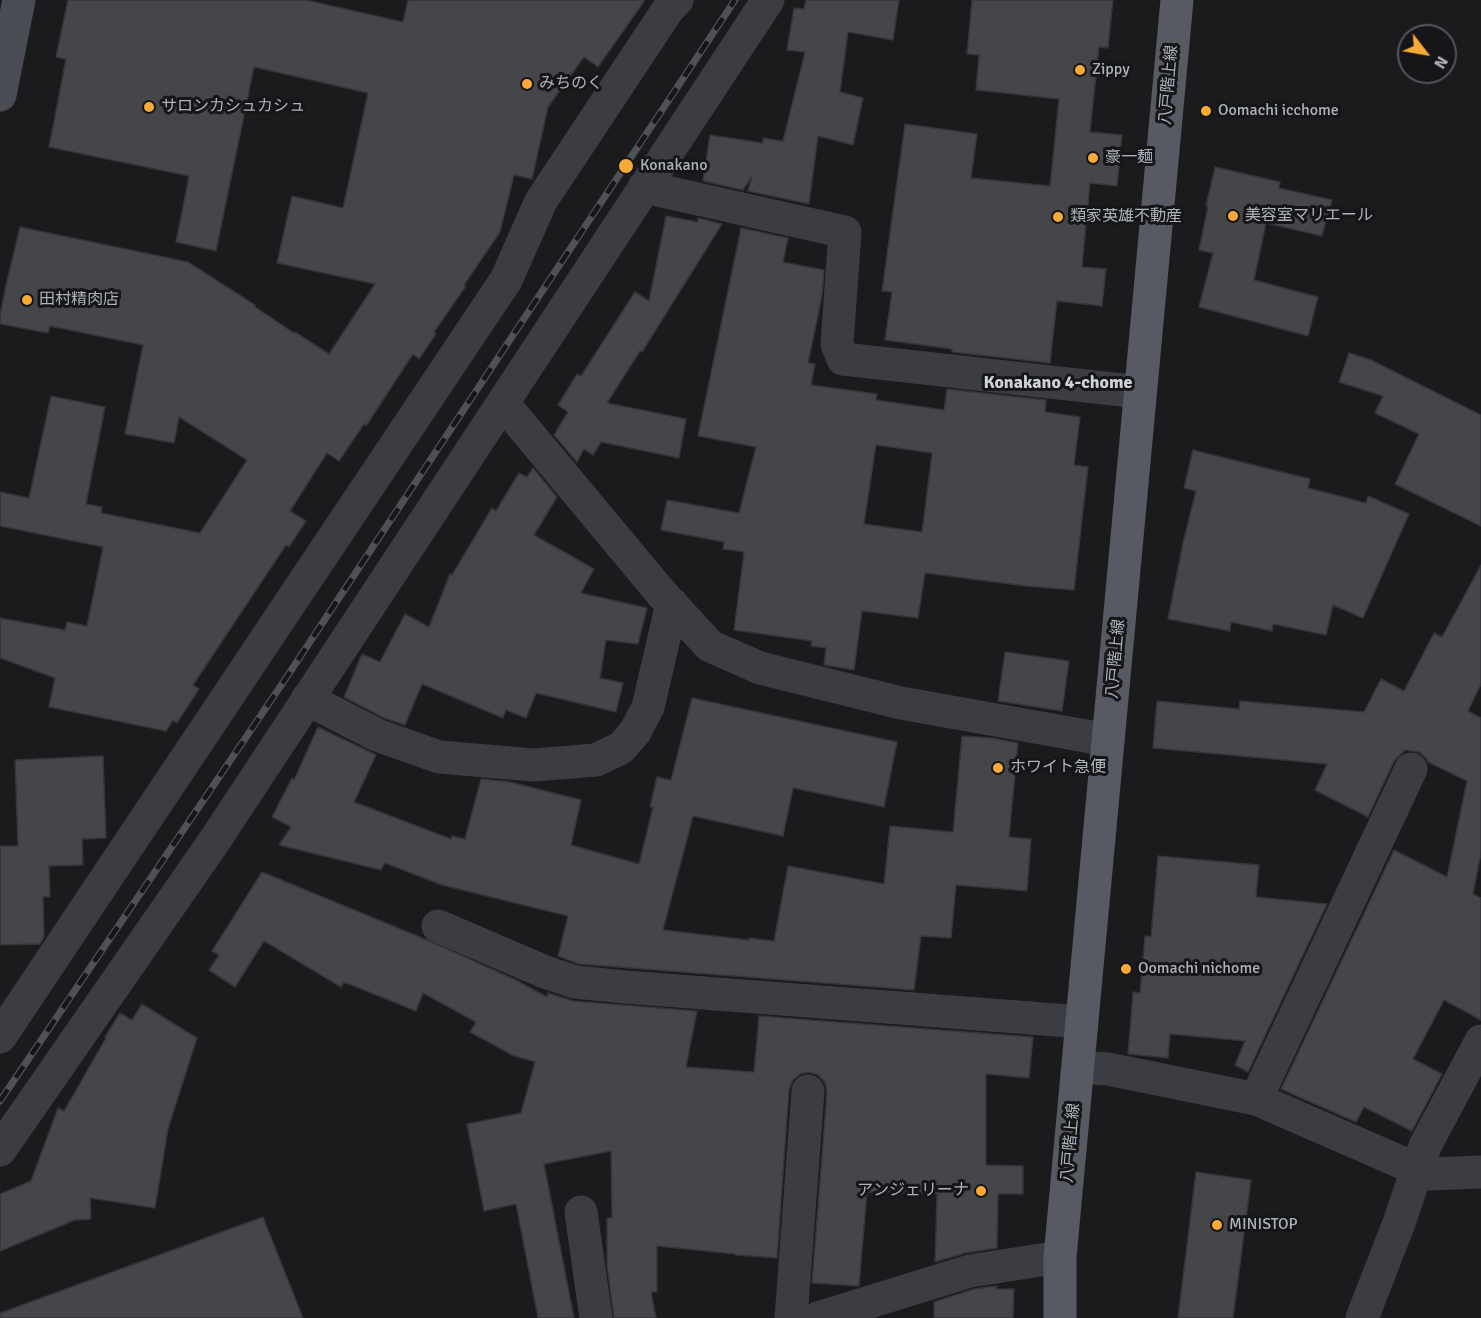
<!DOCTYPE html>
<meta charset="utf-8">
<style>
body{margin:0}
#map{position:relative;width:1481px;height:1318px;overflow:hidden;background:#1b1b1d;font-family:Signika,sans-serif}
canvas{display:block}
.north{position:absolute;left:1397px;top:24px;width:60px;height:60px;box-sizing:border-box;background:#161618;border:2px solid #52555a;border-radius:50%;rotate:121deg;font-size:16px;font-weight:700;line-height:24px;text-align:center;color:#adb3bd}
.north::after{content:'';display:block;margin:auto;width:21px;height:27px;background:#f8aa38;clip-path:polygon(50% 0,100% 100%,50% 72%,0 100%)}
</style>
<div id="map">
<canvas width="1481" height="1318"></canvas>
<div class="north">N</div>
</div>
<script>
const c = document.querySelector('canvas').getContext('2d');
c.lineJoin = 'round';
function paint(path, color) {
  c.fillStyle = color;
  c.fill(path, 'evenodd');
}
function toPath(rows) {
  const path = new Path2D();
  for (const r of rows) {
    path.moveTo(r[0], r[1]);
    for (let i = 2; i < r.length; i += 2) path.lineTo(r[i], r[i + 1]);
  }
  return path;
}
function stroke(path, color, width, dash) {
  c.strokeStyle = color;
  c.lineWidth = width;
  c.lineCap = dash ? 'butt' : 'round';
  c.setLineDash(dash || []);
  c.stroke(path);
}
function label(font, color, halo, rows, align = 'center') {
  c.font = font + ' Signika,"Noto Sans JP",sans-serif';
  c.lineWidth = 6;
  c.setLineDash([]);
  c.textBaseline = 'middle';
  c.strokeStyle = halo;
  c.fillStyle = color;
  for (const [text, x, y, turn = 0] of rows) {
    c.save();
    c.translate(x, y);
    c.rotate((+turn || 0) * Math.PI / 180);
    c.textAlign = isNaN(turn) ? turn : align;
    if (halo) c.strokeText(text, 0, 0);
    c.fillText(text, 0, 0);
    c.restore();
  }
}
const building = toPath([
 [68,0,306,0,403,22,408,0,645,0,598,67,584,57,548,107,532,179,514,175,500,232,464,285,466,286,434,332,436,334,419,359,413,354,366,426,364,424,339,461,327,453,290,511,306,521,289,547,286,545,193,685,199,689,177,723,173,720,166,731,49,707,55,678,0,658,0,618,65,630,67,622,87,626,103,547,0,526,0,492,29,498,51,396,105,407,86,504,102,507,101,513,200,533,247,460,179,417,174,443,125,434,143,345,50,326,48,333,0,324,0,316,6,285,20,227,188,262,255,305,255,307,294,333,295,332,329,354,375,284,277,263,292,196,343,208,368,93,254,67,216,251,176,242,189,176,49,147,66,59,56,57,68,0],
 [806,0,899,0,893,40,848,32,840,92,863,98,853,145,818,136,809,204,748,191,752,176,743,190,703,181,710,135,763,143,763,138,783,141,805,52,787,50,794,8,804,9,806,0],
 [972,0,1113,0,1108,48,1099,47,1090,132,1122,135,1117,186,1090,183,1082,267,1106,269,1102,306,1057,301,1050,363,952,352,952,349,885,340,892,292,882,291,905,124,977,134,971,178,1050,186,1059,99,976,90,979,55,967,54,972,0],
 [1215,167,1280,182,1279,188,1332,200,1322,236,1266,223,1254,280,1318,297,1308,336,1199,307,1213,253,1199,250,1208,206,1206,206,1215,167],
 [666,216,698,222,698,218,722,224,642,352,640,351,607,403,686,419,679,458,601,442,593,455,584,449,577,462,554,435,568,412,558,405,577,374,581,376,635,292,649,301,666,216],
 [741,228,788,238,783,262,824,270,822,296,808,363,815,364,811,385,877,394,876,400,944,410,947,389,1046,400,1045,412,1080,417,1074,465,1088,467,1074,590,1026,586,925,573,918,618,862,611,854,670,824,665,826,648,811,646,812,641,734,630,744,552,723,549,724,542,661,530,667,500,739,513,756,447,698,436,741,228],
 [876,445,932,453,922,532,864,524,876,445],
 [1349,353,1371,360,1481,415,1481,526,1395,484,1419,434,1375,413,1383,396,1339,382,1349,353],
 [1193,450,1310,479,1308,488,1366,503,1368,496,1409,514,1363,618,1333,605,1326,635,1273,624,1272,631,1231,622,1230,631,1168,619,1183,543,1196,491,1184,488,1193,450],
 [533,468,557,497,534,535,594,569,581,593,647,608,638,644,606,640,600,678,623,683,616,712,536,693,526,718,506,710,503,718,422,684,405,725,384,718,344,697,362,654,380,662,405,614,429,627,450,574,452,575,492,508,496,511,519,473,527,477,533,468],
 [1481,565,1481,684,1468,711,1481,718,1481,853,1473,894,1481,898,1481,1020,1444,1000,1413,1059,1442,1074,1412,1131,1364,1107,1356,1122,1281,1089,1394,850,1447,877,1467,781,1428,762,1426,758,1419,752,1405,750,1394,761,1368,817,1315,790,1327,764,1153,748,1157,701,1239,709,1240,701,1364,712,1381,679,1404,691,1434,633,1442,637,1481,565],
 [1005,652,1069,661,1062,711,998,701,1005,652],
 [692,698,897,742,884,807,793,788,783,836,693,816,663,930,749,940,749,938,774,941,788,866,884,884,890,826,953,832,962,736,992,738,1018,743,1009,837,1031,839,1027,891,956,885,951,938,921,936,914,990,579,964,558,956,568,916,442,885,385,863,381,870,279,845,291,827,272,817,292,778,294,780,318,727,376,755,354,802,451,839,452,836,465,839,481,779,510,782,581,800,571,845,639,864,653,807,650,807,657,777,671,780,692,698],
 [103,756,106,838,82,839,83,865,49,866,50,897,43,897,44,937,40,944,0,945,0,846,18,846,15,760,103,756],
 [1158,856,1259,865,1256,897,1327,904,1248,1072,1235,1065,1245,1041,1170,1034,1168,1058,1128,1054,1133,992,1140,993,1145,936,1151,937,1158,856],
 [262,872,427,940,516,980,547,997,548,993,573,1001,697,1011,686,1067,754,1072,759,1016,1033,1037,1029,1078,986,1074,986,1165,1023,1166,1023,1194,998,1194,997,1248,965,1253,935,1262,937,1194,867,1192,859,1286,812,1283,827,1092,825,1082,818,1075,809,1072,800,1074,793,1080,789,1090,777,1258,735,1255,735,1254,657,1246,657,1292,651,1292,656,1318,614,1318,607,1265,607,1218,612,1218,611,1151,544,1164,574,1318,538,1318,516,1204,484,1211,467,1124,521,1113,535,1062,512,1055,470,1032,476,1022,423,993,416,1011,344,982,341,987,264,941,235,987,209,970,219,955,212,951,262,872],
 [142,1004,197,1038,168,1129,155,1208,90,1198,91,1219,75,1220,0,1251,0,1194,31,1181,58,1108,64,1111,106,1038,105,1037,120,1013,132,1020,142,1004],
 [1196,1172,1251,1180,1233,1318,1178,1318,1196,1172],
 [263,1217,303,1318,0,1318,0,1313,263,1217],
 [997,1286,996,1289,1014,1289,1013,1318,934,1318,934,1302,974,1289,997,1286]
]);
paint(building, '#45464a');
stroke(building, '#353539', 1.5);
stroke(toPath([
 [644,187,845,232,837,344,843,359,1140,392],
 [503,403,662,594,710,646,760,668,901,703,1108,740],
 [307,699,377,735,439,757,533,765,596,760,621,748,635,732,648,707,672,604],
 [438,926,545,972,575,982,626,987,1082,1022],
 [0,1037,506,280,541,201,669,8,677,0],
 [1078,1067,1108,1069,1256,1099,1428,1174,1481,1172],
 [1256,1099,1411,769],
 [0,1150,215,840,768,0],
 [581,1212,596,1318],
 [791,1318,808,1091],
 [818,1318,970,1271,1060,1257],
 [1362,1318,1399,1223,1425,1146,1481,1041]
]), '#3c3d43', 33);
stroke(toPath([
 [0,95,19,0]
]), '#494c53', 33);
stroke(toPath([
 [1060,1318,1060,1257,1177,0]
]), '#575a62', 33);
const rail = toPath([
 [0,1101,284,681,735,0]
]);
stroke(rail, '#4f5158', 7);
stroke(rail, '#161618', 4.5, [14]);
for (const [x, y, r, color] of [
 [1080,70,6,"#f8aa38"],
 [527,84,6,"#f8aa38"],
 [149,107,6,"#f8aa38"],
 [1206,111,6,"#f8aa38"],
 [1093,158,6,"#f8aa38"],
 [626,166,8,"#f8aa38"],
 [1233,216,6,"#f8aa38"],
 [1058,217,6,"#f8aa38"],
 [27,300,6,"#f8aa38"],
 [998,768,6,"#f8aa38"],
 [1126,969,6,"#f8aa38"],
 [981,1191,6,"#f8aa38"],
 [1217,1225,6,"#f8aa38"]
]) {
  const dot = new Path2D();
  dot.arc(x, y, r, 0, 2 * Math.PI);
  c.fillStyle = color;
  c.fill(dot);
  stroke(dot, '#161618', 2);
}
label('16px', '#adb3bd', '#161618', [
 ["Zippy",1092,70],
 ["みちのく",539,84],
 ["サロンカシュカシュ",161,107],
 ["Oomachi icchome",1218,111],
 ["豪一麺",1105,158],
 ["Konakano",640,166],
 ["美容室マリエール",1245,216],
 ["類家英雄不動産",1070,217],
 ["田村精肉店",39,300],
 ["ホワイト急便",1010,768],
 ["Oomachi nichome",1138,969],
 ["アンジェリーナ",969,1191,"right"],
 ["MINISTOP",1229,1225]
], 'left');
label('16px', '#adb3bd', '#161618', [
 ["八戸階上線",1169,85,-85],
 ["八戸階上線",1116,659,-85],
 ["八戸階上線",1071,1143,-85]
]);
label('bold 18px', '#ced2d9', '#161618', [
 ["Konakano 4-chome",1058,383]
]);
</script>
